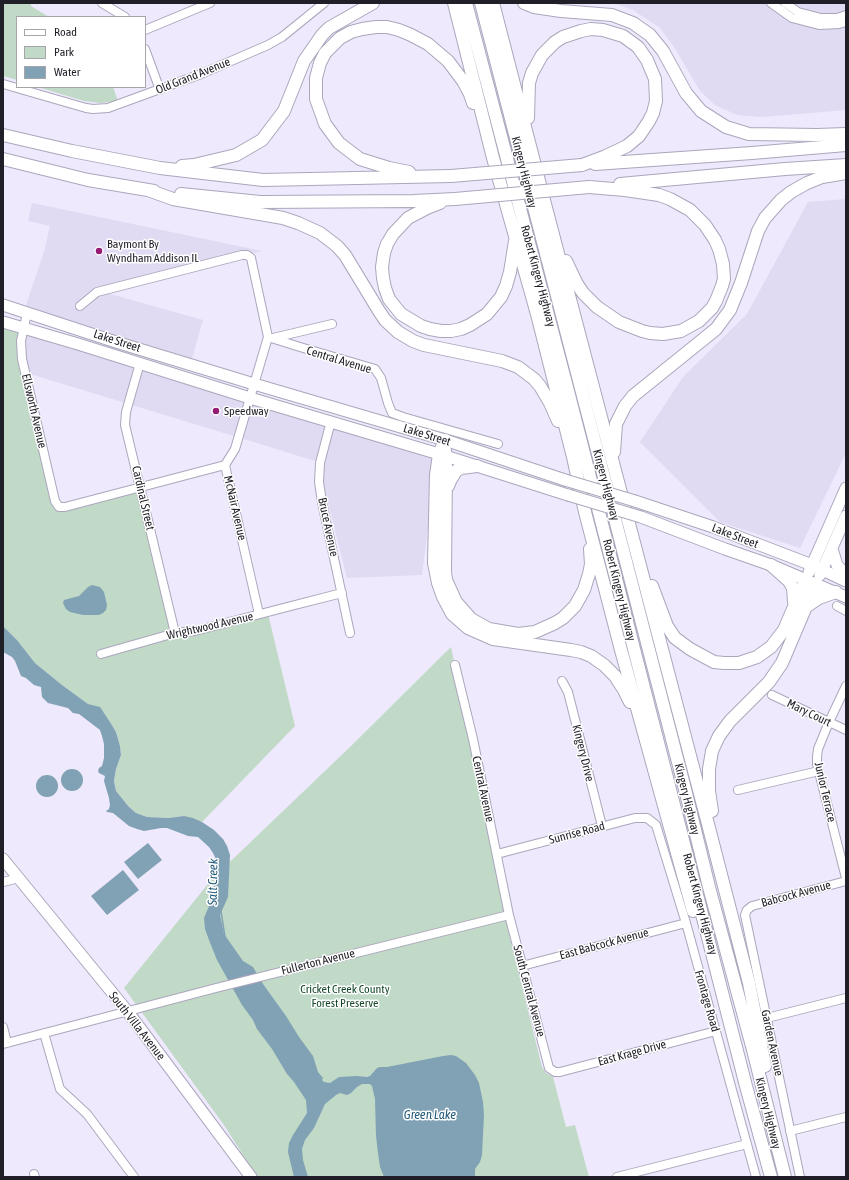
<!DOCTYPE html>
<style>
body{margin:0}
#map{position:relative;width:849px;height:1180px;overflow:hidden;background:#eee9fc;font-family:"Asap Condensed",sans-serif}
canvas{display:block}
.frame{position:absolute;inset:0;border:4px solid #201e27;pointer-events:none}
.legend{position:absolute;left:16px;top:16px;width:130px;height:72px;box-sizing:border-box;background:#fff;border:1px solid #a6a5a9;margin:0;padding:5px 7px;list-style:none;font-size:12px;color:#201e27}
.legend li{display:flex;align-items:center;gap:8px;height:20px}
.legend b{width:20px;border:1px solid #a6a5a9}
</style>
<div id="map">
<canvas width="849" height="1180"></canvas>
<div class="frame"></div>
<ul class="legend">
<li><b style="height:5px;background:#fff"></b>Road</li>
<li><b style="height:11px;background:#c0dac7"></b>Park</li>
<li><b style="height:11px;background:#81a1b5"></b>Water</li>
</ul>
</div>
<script>
const c = document.querySelector('canvas').getContext('2d');
c.lineJoin = 'round';
function paint(path, color) {
  c.fillStyle = color;
  c.fill(path, 'evenodd');
}
function toPath(rows) {
  const path = new Path2D();
  for (const r of rows) {
    if (r.length === 3) {
      path.moveTo(r[0] + r[2], r[1]);
      path.arc(r[0], r[1], r[2], 0, 2 * Math.PI);
      continue;
    }
    path.moveTo(r[0], r[1]);
    for (let i = 2; i < r.length; i += 2) path.lineTo(r[i], r[i + 1]);
  }
  return path;
}
function stroke(path, color, width, dash) {
  c.strokeStyle = color;
  c.lineWidth = width;
  c.lineCap = dash ? 'butt' : 'round';
  c.setLineDash(dash || []);
  c.stroke(path);
}
function label(font, color, halo, rows, align = 'center') {
  c.font = font + ' "Asap Condensed",sans-serif';
  c.lineWidth = 3;
  c.setLineDash([]);
  c.textBaseline = 'middle';
  c.strokeStyle = halo;
  c.fillStyle = color;
  for (const [text, x, y, turn = 0] of rows) {
    c.save();
    c.translate(x, y);
    c.rotate((+turn || 0) * Math.PI / 180);
    c.textAlign = isNaN(turn) ? turn : align;
    if (halo) c.strokeText(text, 0, 0);
    c.fillText(text, 0, 0);
    c.restore();
  }
}
paint(toPath([
 [608,3,846,3,846,110,762,117,737,115,715,105,700,91,676,50,660,28,633,10,613,3],
 [846,199,846,453,800,548,720,522,640,442,683,377,747,314,808,202],
 [32,203,262,251,103,292,203,320,191,362,24,311,44,252,50,226,28,221],
 [25,330,248,399,237,437,27,373,23,359],
 [251,399,437,455,422,575,347,578,318,462,241,438]
]), '#e0daf2');
paint(toPath([
 [3,3,31,3,31,6,49,17,17,17,17,80,3,76],
 [38,87,113,87,118,101,100,103,84,101],
 [3,324,16,330,18,334,17,344,18,360,55,507,138,491,174,632,268,614,295,726,202,822,184,816,168,818,147,817,136,813,129,807,116,791,114,781,116,769,121,755,120,746,116,732,110,722,100,708,88,704,62,685,35,663,17,640,3,626],
 [451,647,486,812,494,857,508,930,542,1067,546,1073,553,1077,566,1127,575,1125,589,1177,257,1177,224,1125,124,988,212,879,350,747]
]), '#c0dac7');
paint(toPath([
 [92,585,100,587,104,592,107,605,106,610,103,613,99,615,83,615,70,612,66,609,63,603,64,600,79,596,88,587],
 [3,626,17,640,35,663,62,685,88,704,100,707,110,722,116,732,120,746,121,755,116,769,114,781,116,791,129,807,136,813,147,817,168,818,184,816,193,818,202,822,214,830,223,839,227,846,230,855,228,897,220,915,224,934,243,961,253,967,263,984,286,1016,299,1037,313,1056,318,1072,323,1078,322,1080,324,1082,330,1083,339,1077,357,1076,367,1077,370,1076,377,1068,380,1067,387,1067,443,1056,451,1055,456,1056,466,1063,475,1075,479,1083,483,1102,484,1115,482,1155,480,1162,475,1169,475,1177,384,1177,380,1167,378,1153,376,1136,375,1099,372,1086,370,1084,362,1084,357,1087,351,1093,347,1095,340,1093,336,1095,325,1104,314,1128,305,1140,302,1149,303,1160,308,1177,294,1177,288,1152,289,1143,293,1135,307,1113,306,1100,294,1082,287,1074,272,1049,257,1029,253,1020,242,1005,217,960,209,940,205,929,204,918,209,906,210,898,213,894,214,889,216,872,216,859,213,853,209,847,198,837,188,836,167,828,161,828,144,831,137,829,129,826,113,813,107,812,106,811,109,809,110,805,109,798,104,781,105,776,99,773,98,771,99,768,102,766,104,758,104,744,102,736,100,730,79,714,73,713,68,708,48,703,42,697,41,687,34,685,26,678,21,676,15,661,12,657,3,652],
 [72,780,11],
 [47,786,11],
 [148,843,162,860,138,879,124,862],
 [123,870,139,890,107,915,91,896]
]), '#81a1b5');
stroke(toPath([
 [221,911,225,937]
]), '#81a1b5', 1.5);
const minor = toPath([
 [102,3,125,17],
 [771,3,792,18,819,25,839,24,846,22],
 [785,3,798,12,821,18,837,18,846,15],
 [145,30,210,3],
 [145,49,160,90],
 [3,84,86,108,93,109,108,108,201,74,268,45,282,37,324,3],
 [80,306,97,292,242,255,247,255,251,258,268,337,235,449,225,465,259,614],
 [27,313,21,341,22,359,55,501,59,507,65,507,225,465],
 [268,337,300,347,375,369,381,378,388,403,392,413,403,417,498,444],
 [273,338,332,324],
 [140,363,126,412,125,425,175,633],
 [331,421,320,463,319,482,322,502,350,633],
 [837,606,846,611],
 [101,654,175,633,195,631,291,606,342,593],
 [455,665,473,739,509,915,549,1068,555,1072,560,1072,716,1031],
 [562,681,568,692,602,826],
 [846,686,829,722,818,749,817,757,817,764,846,878],
 [772,695,846,730],
 [738,790,819,771],
 [497,854,635,818,647,818,656,825,686,923,756,1177],
 [3,882,19,878],
 [522,966,686,923],
 [767,1018,846,998],
 [3,1027,7,1043],
 [44,1033,60,1089,87,1114,134,1177],
 [3,1044,216,988,509,915],
 [790,1131,846,1117],
 [34,1174,35,1177],
 [617,1177,747,1144],
 [800,1177,745,915,747,910,752,906,846,881]
]);
const major = toPath([
 [3,305,116,342,254,384,445,440,565,480],
 [3,322,78,344,250,398,439,454,568,495],
 [635,501,713,527,812,565,846,581],
 [641,517,725,549,771,565,846,597],
 [832,549,837,565,846,575],
 [809,572,846,488],
 [820,575,846,516],
 [3,859,128,1012,251,1177]
]);
const highway = toPath([
 [454,3,493,158,537,314,573,457,585,512,621,650,693,911],
 [466,3,568,391,643,684,746,1086,771,1177],
 [481,3,685,789,709,887,753,1050,785,1177],
 [493,3,545,204,708,824,749,983,765,1066],
 [524,3,534,7,561,11,612,15,633,23,650,35,663,51,686,93,701,111,726,127,749,134,817,135,846,134],
 [528,118,529,83,532,73,542,55,555,42,563,37,581,31,591,29,603,30,623,36,638,47,647,60,655,79,656,101,653,113,649,121,639,136,627,146,606,156,582,165],
 [3,135,72,151,160,168,263,180,451,176],
 [3,159,88,180,154,191],
 [595,164,752,153,846,145],
 [182,166,194,165,236,155,262,140,284,111,304,61,322,35,329,28,373,3],
 [409,172,389,168,360,159,339,143,325,124,316,99,316,78,320,63,325,53,340,38,351,32,362,29,376,27,387,27,399,30,411,35,428,44,448,61,463,81,470,94,473,103],
 [620,184,785,169,846,165],
 [148,190,173,199,283,218,298,223,320,233,337,246,345,255,379,311,385,320,398,332,413,341,424,345,502,361,518,367,534,379,540,386,550,403,558,421],
 [181,194,260,202,414,201,455,199],
 [440,203,427,208,408,218,393,234,387,244,384,253,382,267,383,278,385,288,389,299,401,314,421,326,430,329,441,331,451,331,461,329,470,325,487,314,501,297,506,286,510,272,515,241],
 [566,261,577,284,583,293,597,307,619,322,642,331,650,333,663,334,681,331,699,321,712,308,716,301,722,286,724,279,723,264,719,249,715,240,705,225,690,210,670,199,659,195,625,190,589,187],
 [445,440,439,454,436,475,434,563,438,583,443,597,452,614,468,628,493,639,571,650,581,652,591,656,604,665,615,676,624,690,630,702],
 [445,450,446,468,445,571,446,580,456,602,471,619,489,629,518,634,535,632,555,623,563,618,575,606,584,590,589,574,591,564,590,549],
 [614,452,616,424,625,406,633,396,716,329,730,310,741,283,758,231,765,218,781,200,791,192,807,183,822,177,846,173],
 [448,486,451,479,456,471,461,468,477,466],
 [771,565,789,581,793,588,794,602],
 [652,586,667,626,675,638,690,649,714,662,724,663,739,663,757,657,771,647,784,630,806,579],
 [807,606,819,598,836,592],
 [712,811,709,791,709,769,712,751,719,736,730,721,769,682,782,663,816,583]
]);
stroke(minor, '#aca6bc', 10);
stroke(major, '#aca6bc', 13);
stroke(highway, '#aca6bc', 14);
stroke(minor, '#fff', 8);
stroke(major, '#fff', 11);
stroke(highway, '#fff', 12);
const majorBridge = toPath([
 [565,480,635,501],
 [568,495,641,517]
]);
const highwayBridge = toPath([
 [451,176,582,165],
 [455,199,589,187]
]);
stroke(majorBridge, '#aca6bc', 13, []);
stroke(highwayBridge, '#aca6bc', 14, []);
stroke(majorBridge, '#fff', 11);
stroke(highwayBridge, '#fff', 12);
for (const [x, y, r, color] of [
 [99,251,4,"#961b74"],
 [216,411,4,"#961b74"]
]) {
  const dot = new Path2D();
  dot.arc(x, y, r, 0, 2 * Math.PI);
  c.fillStyle = color;
  c.fill(dot);
  stroke(dot, '#fff', 1.5);
}
label('12px', '#201e27', '#fff', [
 ["Old Grand Avenue",193,76,-22],
 ["Kingery Highway",524,172,76],
 ["Robert Kingery Highway",538,276,75],
 ["Lake Street",117,341,18],
 ["Central Avenue",339,360,17],
 ["Ellsworth Avenue",34,411,77],
 ["Lake Street",427,435,17],
 ["Kingery Highway",606,485,75],
 ["Cardinal Street",143,498,77],
 ["McNair Avenue",235,508,77],
 ["Bruce Avenue",328,527,78],
 ["Lake Street",735,536,21],
 ["Robert Kingery Highway",619,590,76],
 ["Wrightwood Avenue",210,626,-13],
 ["Mary Court",809,713,26],
 ["Kingery Drive",583,753,76],
 ["Central Avenue",483,789,78],
 ["Junior Terrace",825,792,77],
 ["Kingery Highway",687,799,76],
 ["Sunrise Road",577,833,-15],
 ["Babcock Avenue",796,894,-15],
 ["Robert Kingery Highway",700,904,75],
 ["East Babcock Avenue",604,944,-15],
 ["Fullerton Avenue",318,962,-14],
 ["South Central Avenue",529,991,75],
 ["Frontage Road",707,1001,74],
 ["South Villa Avenue",137,1026,52],
 ["Garden Avenue",772,1043,78],
 ["East Krage Drive",632,1053,-15],
 ["Kingery Highway",768,1113,76]
]);
label('12px', '#201e27', '#fff', [
 ["Baymont By",107,244],
 ["Wyndham Addison IL",107,258],
 ["Speedway",224,411]
], 'left');
label('12px', '#154829', '#fff', [
 ["Cricket Creek County",345,989],
 ["Forest Preserve",345,1003]
]);
label('italic 13px', '#275d7c', '#fff', [
 ["Salt Creek",213,882,-89],
 ["Green Lake",430,1115]
]);
</script>
